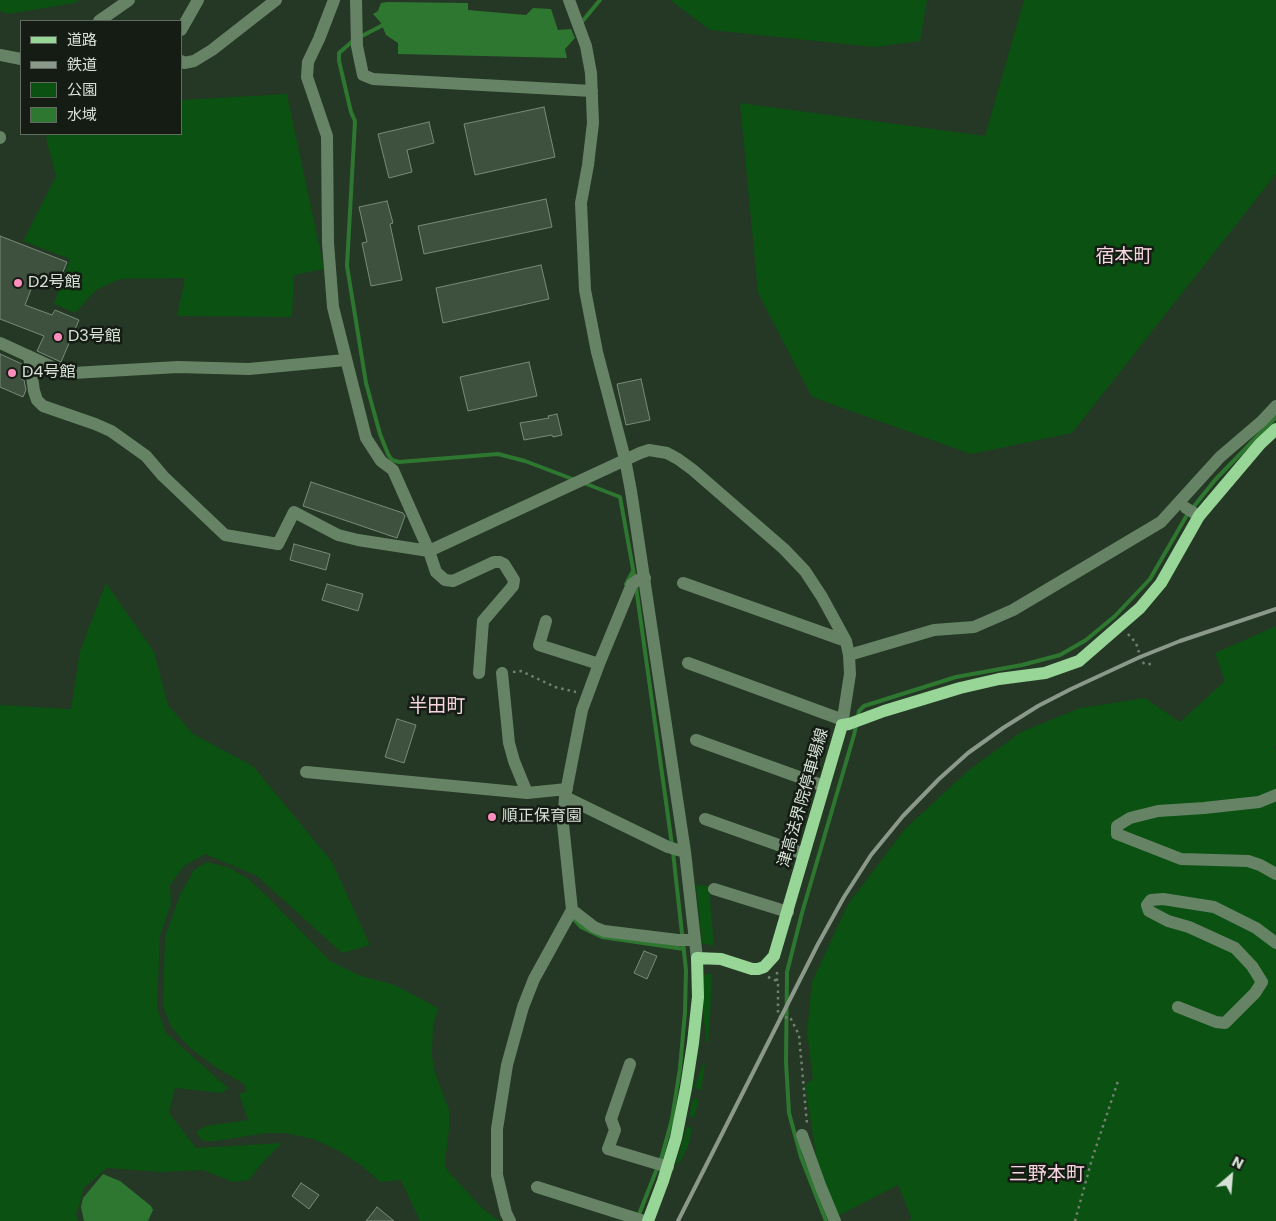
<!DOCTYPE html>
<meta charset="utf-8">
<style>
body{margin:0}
#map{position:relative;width:1276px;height:1221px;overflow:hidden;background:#253725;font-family:Poppins,"Noto Sans JP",sans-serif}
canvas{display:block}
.legend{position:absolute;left:20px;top:20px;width:162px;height:115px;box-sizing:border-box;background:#141c14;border:1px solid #626b62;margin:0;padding:6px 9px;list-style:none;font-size:15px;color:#d6e1d6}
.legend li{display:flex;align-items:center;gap:10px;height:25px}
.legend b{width:25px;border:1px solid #626b62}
.north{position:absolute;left:1206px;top:1151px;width:50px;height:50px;-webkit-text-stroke:4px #141c14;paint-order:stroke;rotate:27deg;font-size:14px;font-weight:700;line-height:20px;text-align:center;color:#d6e1d6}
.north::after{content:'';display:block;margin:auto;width:18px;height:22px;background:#d6e1d6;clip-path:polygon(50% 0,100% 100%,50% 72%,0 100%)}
</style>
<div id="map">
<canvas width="1276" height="1221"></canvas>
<ul class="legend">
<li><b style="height:6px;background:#98d697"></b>道路</li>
<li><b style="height:6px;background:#8b998b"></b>鉄道</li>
<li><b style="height:14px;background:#0b5112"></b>公園</li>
<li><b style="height:14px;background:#2e7730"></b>水域</li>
</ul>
<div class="north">N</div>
</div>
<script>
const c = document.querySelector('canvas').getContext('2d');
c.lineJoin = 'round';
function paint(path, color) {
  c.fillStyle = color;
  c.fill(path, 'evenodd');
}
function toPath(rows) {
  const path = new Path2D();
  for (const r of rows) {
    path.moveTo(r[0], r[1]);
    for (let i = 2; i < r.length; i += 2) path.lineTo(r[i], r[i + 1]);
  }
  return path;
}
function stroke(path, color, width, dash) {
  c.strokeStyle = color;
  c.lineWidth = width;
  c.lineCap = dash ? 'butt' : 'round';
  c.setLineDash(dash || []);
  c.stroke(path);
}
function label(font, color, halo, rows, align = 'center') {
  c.font = font + ' Poppins,"Noto Sans JP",sans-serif';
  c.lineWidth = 5;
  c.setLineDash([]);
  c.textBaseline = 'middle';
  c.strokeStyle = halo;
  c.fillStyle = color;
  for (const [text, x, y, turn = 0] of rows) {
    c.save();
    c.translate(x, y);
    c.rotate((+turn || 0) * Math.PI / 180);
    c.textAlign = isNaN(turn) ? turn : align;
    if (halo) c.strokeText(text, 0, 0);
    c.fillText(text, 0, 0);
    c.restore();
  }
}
paint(toPath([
 [0,0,79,0,75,3,8,14,0,11],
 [670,0,927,0,920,41,874,47,710,30],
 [1024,0,1276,0,1276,174,1072,433,971,454,812,397,758,293,740,103,985,136],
 [287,94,324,269,294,275,292,317,177,316,185,278,120,279,96,290,75,313,54,304,70,259,23,241,56,176,46,138,48,134,181,134,181,100],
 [106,583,154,652,168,705,193,734,253,766,332,862,370,945,342,953,257,876,205,854,184,866,170,885,171,904,160,936,157,1008,166,1033,228,1088,222,1093,175,1088,169,1113,196,1148,282,1143,263,1162,249,1180,233,1182,203,1170,161,1172,107,1168,84,1188,76,1215,79,1221,0,1221,0,705,71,709,80,651],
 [1276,626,1276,745,1274,746,1276,750,1276,1221,906,1221,912,1219,898,1185,838,1216,818,1167,805,1085,813,1079,807,1032,812,982,848,904,905,829,969,770,1021,732,1080,708,1145,698,1180,722,1225,681,1215,653],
 [207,862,230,868,248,879,266,895,330,961,361,976,395,985,438,1008,433,1026,432,1056,435,1073,449,1110,449,1129,445,1163,447,1170,481,1207,496,1219,503,1221,420,1221,401,1180,380,1182,362,1166,339,1151,313,1139,285,1133,267,1133,215,1141,204,1141,199,1138,197,1131,206,1126,248,1120,239,1094,247,1091,244,1084,214,1066,188,1046,172,1028,163,1006,165,937,180,895,194,870],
 [696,885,709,886,714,946,702,943],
 [710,973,712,975,710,1018,708,1042,706,1042,706,1034,703,1014,704,975],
 [703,1064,705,1065,701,1090,694,1088],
 [693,1098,699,1100,694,1118,689,1116],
 [687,1126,692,1128,688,1146,679,1164,676,1163]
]), '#0b5112');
paint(toPath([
 [387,2,468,3,468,10,526,15,533,8,551,9,558,30,571,29,575,38,565,49,567,58,398,54,398,43,386,35,381,23,373,14,378,11,381,3],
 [103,1174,120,1181,151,1206,153,1210,148,1221,84,1221,81,1207,83,1198]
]), '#2e7730');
stroke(toPath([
 [581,23,600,0],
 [360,37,385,24],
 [354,40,339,53,339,61,351,112,355,121,347,266,366,383,380,434,388,454,392,460,399,462,498,454,525,461,575,480],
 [584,483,620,497,635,580],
 [626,584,633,571],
 [636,587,672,845],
 [572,917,581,927,602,937,684,949],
 [638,1217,662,1156,672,1119,680,1068,685,1012,686,970,673,852],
 [826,1221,801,1157,789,1113,786,1062,787,972,802,913,854,735,859,711,864,706,956,677,1022,665,1060,655,1086,640,1115,616,1150,579,1187,515,1215,480,1276,417]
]), '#2e7730', 4);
const building = toPath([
 [544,107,555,157,475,175,464,124,544,107],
 [429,122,434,143,407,150,412,172,389,178,378,134,429,122],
 [546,199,552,227,424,254,418,226,546,199],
 [387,201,393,223,390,224,402,280,371,286,362,243,367,242,359,207,387,201],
 [0,236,67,262,57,287,35,279,25,305,52,315,55,310,79,320,61,362,37,351,44,336,0,319,0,236],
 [541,265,549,299,443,323,436,288,541,265],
 [0,354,22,364,23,375,21,379,24,380,26,390,23,397,0,387,0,354],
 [529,362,537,396,468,411,460,377,529,362],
 [641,379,650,420,626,425,617,384,641,379],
 [557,414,562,435,553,437,552,435,524,440,520,423,549,418,548,416,557,414],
 [311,482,403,513,405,516,397,538,303,506,311,482],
 [294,544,330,554,326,570,290,560,294,544],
 [327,584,363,594,358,611,322,600,327,584],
 [397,719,416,725,404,763,385,757,397,719],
 [644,951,657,956,647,979,634,973,644,951],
 [301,1183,319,1195,309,1209,292,1196,301,1183],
 [377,1207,394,1221,366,1221,377,1207]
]);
paint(building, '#3e513e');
stroke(building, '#778c77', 1);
stroke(toPath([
 [1128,634,1136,643,1142,662,1145,664,1152,664],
 [513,672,521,671,555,687,576,692],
 [768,977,777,981,778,985,778,1015,782,1018,790,1017,799,1035,807,1124],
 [777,981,777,971],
 [1075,1221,1092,1159,1118,1081]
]), '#718071', 2.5, [2.5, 4]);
stroke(toPath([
 [334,0,319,39,308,62,307,77,327,136,328,243,333,307,366,438,381,461,393,470,429,551,640,453,649,450,667,453,678,459,693,470,784,549,805,571,822,597,846,641,849,655,850,674,842,725],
 [356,0,357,46,363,75,373,79,592,91],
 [569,0,586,46,591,73,593,123,588,165,581,203,585,290,597,352,625,459,631,491,685,852,697,958],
 [99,21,129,0],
 [181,30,198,0],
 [0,55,21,59],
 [181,61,184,63,194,61,212,50,276,0],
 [0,137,0,138],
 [0,343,59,370,73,373,178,367,249,369,345,360],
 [29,356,34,391,37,400,43,406,95,424,111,431,146,456,163,476,225,535,278,544,294,512,338,535,358,540,429,551,436,572,445,580,453,581,494,562,500,562,504,564,514,580,513,586,483,621,479,673],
 [1186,508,1199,516],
 [683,583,846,641],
 [546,621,539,645,599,664],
 [849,655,934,630,974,627,1013,610,1161,522,1220,457,1262,421,1276,406],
 [688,663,843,720],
 [502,673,509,743,514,761,527,793],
 [696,740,824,786],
 [306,772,527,793,567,789],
 [1276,795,1259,802,1204,808,1158,811,1130,818,1117,826,1117,834,1181,859,1248,861,1260,865,1276,874],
 [565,797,668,847,685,852],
 [705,819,804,854],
 [714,889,788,912],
 [572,910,594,927,604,931,678,940,695,940],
 [1178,1007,1216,1022,1225,1023,1255,993,1262,982,1252,966,1235,948,1189,927,1168,921,1149,911,1147,905,1151,900,1163,899,1214,907,1256,928,1276,943],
 [630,1064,611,1119,615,1130,608,1149,668,1167],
 [802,1135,820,1185,835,1221],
 [537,1187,644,1221],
 [510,1221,506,1213,497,1175,497,1129,507,1065,523,1007,534,979,572,910,563,824,565,797,582,710,599,664,632,584,638,580,645,578]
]), '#668465', 12);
stroke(toPath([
 [648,1221,663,1181,676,1138,686,1088,693,1043,698,997,697,958,721,959,752,969,758,969,764,967,774,956,842,725,849,724,884,711,960,688,999,679,1045,673,1079,661,1140,608,1161,583,1199,516,1260,444,1276,429]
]), '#98d697', 12);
stroke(toPath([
 [678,1221,818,944,844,897,871,855,903,816,939,779,968,753,1003,728,1038,706,1071,689,1140,657,1180,641,1276,609]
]), '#8b998b', 4);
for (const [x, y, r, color] of [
 [18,283,5,"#fe8ebe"],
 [58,337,5,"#fe8ebe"],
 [12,373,5,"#fe8ebe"],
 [492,817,5,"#fe8ebe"]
]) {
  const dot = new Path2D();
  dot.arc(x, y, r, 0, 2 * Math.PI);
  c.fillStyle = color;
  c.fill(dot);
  stroke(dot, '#141c14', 2);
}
label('16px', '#d6e1d6', '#141c14', [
 ["D2号館",28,283],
 ["D3号館",68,337],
 ["D4号館",22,373],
 ["順正保育園",502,817]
], 'left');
label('16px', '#d6e1d6', '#141c14', [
 ["津高法界院停車場線",804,798,-74]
]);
label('19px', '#f6d5e1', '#141c14', [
 ["宿本町",1124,257],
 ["半田町",437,707],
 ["三野本町",1047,1175]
]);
</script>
